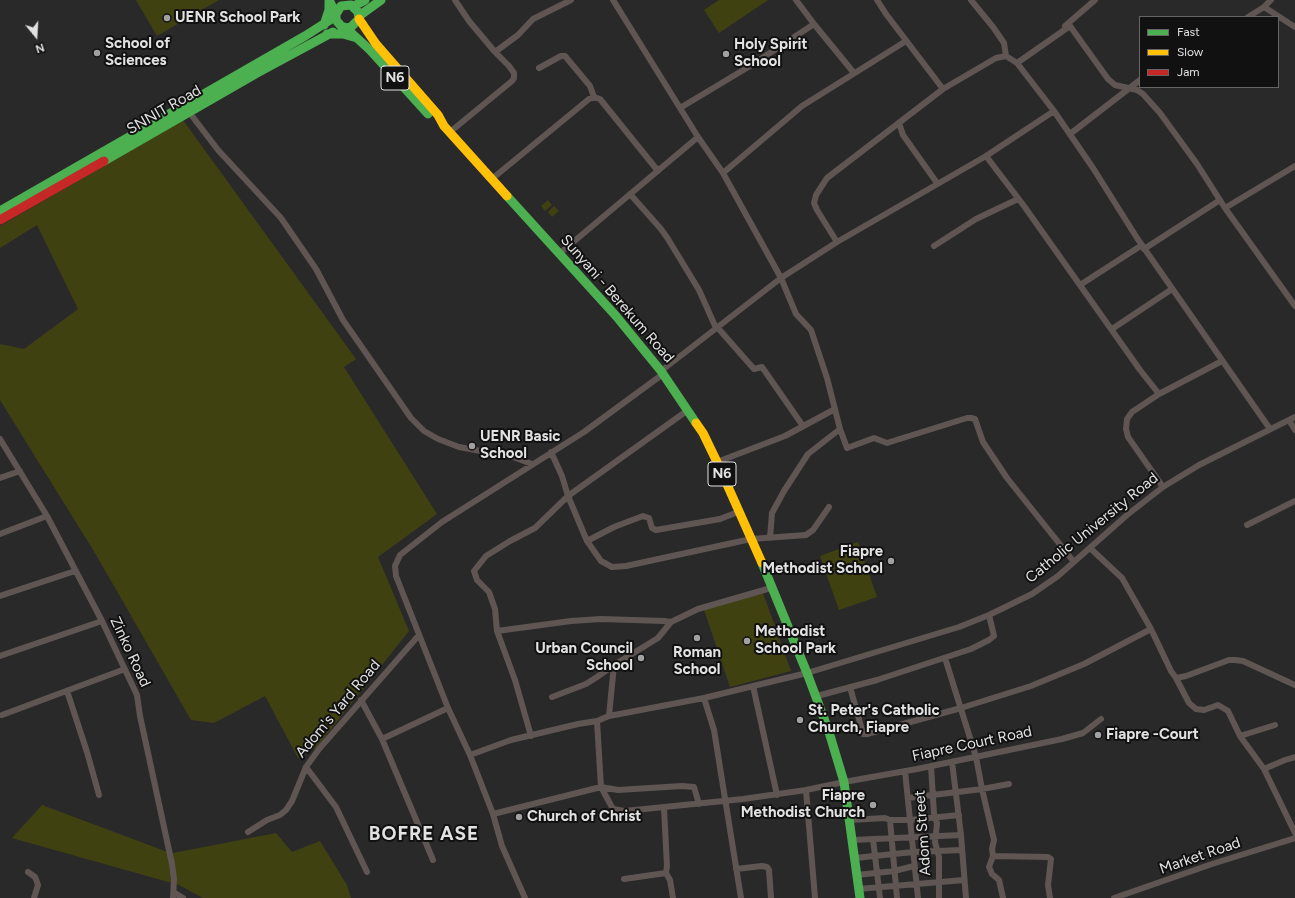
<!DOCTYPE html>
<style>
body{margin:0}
#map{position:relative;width:1295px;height:898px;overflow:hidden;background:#2a292a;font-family:Figtree,sans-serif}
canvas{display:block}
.legend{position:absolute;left:1139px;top:16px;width:140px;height:72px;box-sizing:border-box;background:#121112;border:1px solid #656566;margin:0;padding:5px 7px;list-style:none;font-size:12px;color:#e2e2e3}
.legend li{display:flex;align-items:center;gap:8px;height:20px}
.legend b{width:20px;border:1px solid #656566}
.north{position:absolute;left:16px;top:16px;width:40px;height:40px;-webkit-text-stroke:3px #121112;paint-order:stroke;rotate:162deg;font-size:11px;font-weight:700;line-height:16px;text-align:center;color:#e2e2e3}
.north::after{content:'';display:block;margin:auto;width:14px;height:18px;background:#e2e2e3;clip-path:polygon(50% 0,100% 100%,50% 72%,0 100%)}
</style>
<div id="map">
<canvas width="1295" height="898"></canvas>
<ul class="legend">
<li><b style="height:5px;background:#4caf50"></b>Fast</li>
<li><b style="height:5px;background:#ffc107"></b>Slow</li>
<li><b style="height:5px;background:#c62828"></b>Jam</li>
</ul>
<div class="north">N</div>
</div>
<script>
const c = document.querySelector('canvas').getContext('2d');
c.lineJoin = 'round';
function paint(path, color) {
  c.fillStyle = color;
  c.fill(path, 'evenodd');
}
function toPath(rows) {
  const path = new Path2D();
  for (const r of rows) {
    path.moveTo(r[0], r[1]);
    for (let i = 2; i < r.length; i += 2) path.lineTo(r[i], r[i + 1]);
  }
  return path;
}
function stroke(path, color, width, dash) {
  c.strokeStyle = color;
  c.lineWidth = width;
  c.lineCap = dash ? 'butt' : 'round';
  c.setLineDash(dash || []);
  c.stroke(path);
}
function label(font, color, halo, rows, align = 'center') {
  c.font = font + ' Figtree,sans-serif';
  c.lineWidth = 4;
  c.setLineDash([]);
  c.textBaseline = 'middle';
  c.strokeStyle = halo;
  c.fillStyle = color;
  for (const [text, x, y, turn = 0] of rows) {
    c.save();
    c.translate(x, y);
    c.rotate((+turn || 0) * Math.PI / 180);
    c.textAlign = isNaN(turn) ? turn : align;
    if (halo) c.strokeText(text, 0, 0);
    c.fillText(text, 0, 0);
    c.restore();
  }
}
paint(toPath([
 [136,0,219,0,157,36],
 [719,0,768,0,719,33,704,10],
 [183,120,356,359,344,367,437,514,378,557,409,631,316,748,298,758,265,696,214,723,191,720,95,553,0,400,0,344,24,349,78,309,37,225,0,248,0,226],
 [548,200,552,205,545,211,541,206],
 [554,206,559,211,552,217,548,212],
 [858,542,877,597,839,610,820,556],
 [763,593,791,671,730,687,704,610],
 [42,805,165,851,173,853,276,833,292,852,320,841,347,885,351,898,203,898,179,885,12,838]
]), '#404111');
stroke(toPath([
 [613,0,698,137,723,173,781,278,661,371],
 [796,0,814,24,854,73],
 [877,0,886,14,943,89,996,58,1006,56,1017,63,1054,111,1093,168,1137,238,1270,429],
 [971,0,993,27,1004,43,1006,56],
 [1264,7,1295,27],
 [1248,17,1264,7,1271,0],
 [1065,26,1095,0],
 [495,52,518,35,533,19,571,0],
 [1017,63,1070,26,1108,79,1115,85,1137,90,1143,94,1160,113,1197,164,1225,208,1295,306],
 [539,68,561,56,565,56,590,86,594,97],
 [680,108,750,66,814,24],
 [1054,111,986,156,837,242,781,278,796,314,811,330,827,378,840,429,847,448,874,438,887,443,890,442,967,418,971,418,975,419,983,442,1007,478,1074,562],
 [189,112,218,150,281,218,316,269,343,320,411,418,424,431,438,439,459,447,481,451,505,454,532,464],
 [899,123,903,135,937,183],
 [450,132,512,81,514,78,514,73,509,66,495,52,469,21,455,0],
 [1070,134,1140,80],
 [986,156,1024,206,1140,370,1159,394],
 [723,173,802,106,906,41],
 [493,178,589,99,594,97,600,99,658,171],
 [630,194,661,229,668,239,699,290,716,328],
 [1225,208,1295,166],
 [837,242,817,210,814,203,816,195,827,178,943,89],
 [934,246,976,219,1018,199],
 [1144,249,1220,200],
 [559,254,698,137],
 [1080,285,1142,245],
 [717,327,754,369,762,367,803,426],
 [1112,329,1172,289],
 [688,410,568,496,587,541,601,561,612,567,626,566,751,539,806,535,813,530,829,507],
 [1289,420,1295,430],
 [0,439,47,516,102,621,137,695,140,716,172,864,174,879,173,898],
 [717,462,785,436,835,409],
 [0,478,20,471],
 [1163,487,1128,437,1126,429,1127,419,1132,412,1159,394,1222,361],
 [1247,525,1295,501],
 [0,534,47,516],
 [770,538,772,513,784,491,808,454,840,429],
 [587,541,614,527,643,516,649,518,652,528,656,530,720,519,738,512],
 [1090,548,1122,578,1151,629,1171,671,1176,678,1189,703,1196,709,1204,710,1218,705,1228,711,1240,736,1264,769,1295,833],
 [0,596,75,571],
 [497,631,571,621,601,619,664,621,671,622],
 [0,656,102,621],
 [945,658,976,757,982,789,994,840,992,849,993,856,989,867,992,874,999,880,1003,898],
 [1176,678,1186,676,1229,660,1235,660,1243,661,1295,685],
 [753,686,777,795],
 [850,687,862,730,863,734,867,734,961,708,1031,686,1084,664,1151,629],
 [67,691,87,752,99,795],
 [817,696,877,680,971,649,989,640,994,636,989,615],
 [552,697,586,684,597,677,614,665,658,638,671,622,698,609,771,588],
 [361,700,382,739],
 [448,708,470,755,493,814],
 [2,715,125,669],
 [609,716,614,665],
 [597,721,601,787,613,809,625,811,743,799,806,790,844,782,917,769,1062,739,1083,733,1101,719],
 [531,736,515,680,497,631,495,609,489,592,477,580,474,571,486,556,510,541,535,528,568,496,562,476,551,452],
 [1240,736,1275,725],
 [470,755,511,740,578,724,597,721,609,716,704,698],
 [952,762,961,835,966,898],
 [931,766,934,814,937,823,935,842,939,857,939,898],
 [306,767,336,807,367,872],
 [1264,769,1285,760,1295,757],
 [905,771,918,898],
 [806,790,815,898],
 [908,798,982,789,1009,784],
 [850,820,885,818,890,820,910,820,959,815],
 [890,820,897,898],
 [248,832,267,820,280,815,286,810,292,801,306,767,319,749,419,635],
 [873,839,880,898],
 [853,840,961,835],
 [993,856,1048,857,1051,859,1048,885,1050,898],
 [855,858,913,852,962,850],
 [433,860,382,739,448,708,396,576,395,566,400,555,442,522,584,432,663,374],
 [736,869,762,866,767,867,769,870,771,898],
 [28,872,35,877,37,882,38,885,34,898],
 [666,873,670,880,673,898],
 [857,875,894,871,914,866],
 [624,879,666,873,667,866,664,808],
 [858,889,964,880],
 [175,893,183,898],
 [525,898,502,846,493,814,601,787,618,790,682,786,694,787,699,804],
 [741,898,714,730,704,698,807,673,959,627,989,615,1032,594,1058,576,1127,515,1163,487,1199,465,1295,417],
 [1114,898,1212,864,1295,838]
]), '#5f5654', 6);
stroke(toPath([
 [329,0,336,14,336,20,341,26,346,28,351,27,359,19,358,12,351,5,341,6,336,14],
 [354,6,365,0],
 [359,16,381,0],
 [324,25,329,10,329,2],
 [346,28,370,50,428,114],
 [327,34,343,34,357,38],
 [104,161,257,73,333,32],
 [507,196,616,316,661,371,696,423],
 [0,211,305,36,330,20],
 [762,563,807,673,829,732,844,782,860,898]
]), '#4caf50', 9);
stroke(toPath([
 [359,19,376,44,438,115,444,126,507,196],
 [696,423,703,433,717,462,762,563]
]), '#ffc107', 9);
stroke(toPath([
 [0,220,104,161]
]), '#c62828', 9);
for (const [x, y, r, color] of [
 [167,18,4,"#a2a1a2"],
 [97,53,4,"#a2a1a2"],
 [726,54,4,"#a2a1a2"],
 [472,446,4,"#a2a1a2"],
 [891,561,4,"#a2a1a2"],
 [697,638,4,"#a2a1a2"],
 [747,641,4,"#a2a1a2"],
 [641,658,4,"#a2a1a2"],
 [800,720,4,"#a2a1a2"],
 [1098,735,4,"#a2a1a2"],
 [873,805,4,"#a2a1a2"],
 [519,817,4,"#a2a1a2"]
]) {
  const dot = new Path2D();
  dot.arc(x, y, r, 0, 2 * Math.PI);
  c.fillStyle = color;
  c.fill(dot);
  stroke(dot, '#121112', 1.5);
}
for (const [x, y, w] of [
 [395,78,28],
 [722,474,28]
]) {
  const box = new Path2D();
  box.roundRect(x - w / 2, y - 12, w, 24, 3);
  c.fillStyle = '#121112';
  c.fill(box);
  stroke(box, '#e2e2e3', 1);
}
label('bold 14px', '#e2e2e3', null, [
 ["N6",395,78],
 ["N6",722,474]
]);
label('bold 15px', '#e2e2e3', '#121112', [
 ["UENR School Park",175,18],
 ["School of",105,44],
 ["Sciences",105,61],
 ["Holy Spirit",734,45],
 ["School",734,62],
 ["UENR Basic",480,437],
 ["School",480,454],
 ["Fiapre",883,552,"right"],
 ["Methodist School",883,569,"right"],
 ["Methodist",755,632],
 ["School Park",755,649],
 ["Urban Council",633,649,"right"],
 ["School",633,666,"right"],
 ["Roman",697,653,"center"],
 ["School",697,670,"center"],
 ["St. Peter's Catholic",808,711],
 ["Church, Fiapre",808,728],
 ["Fiapre -Court",1106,735],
 ["Fiapre",865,796,"right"],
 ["Methodist Church",865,813,"right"],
 ["Church of Christ",527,817]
], 'left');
label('15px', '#e2e2e3', '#121112', [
 ["SNNIT Road",164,110,-30],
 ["Sunyani - Berekum Road",617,299,49],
 ["Catholic University Road",1092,528,-39],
 ["Zinko Road",130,652,65],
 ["Adom's Yard Road",338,709,-50],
 ["Fiapre Court Road",972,744,-12],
 ["Adom Street",923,833,-94],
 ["Market Road",1200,856,-19]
]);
c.letterSpacing = '1px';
label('bold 19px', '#e2e2e3', '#121112', [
 ["BOFRE ASE",424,834]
]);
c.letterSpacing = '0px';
</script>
